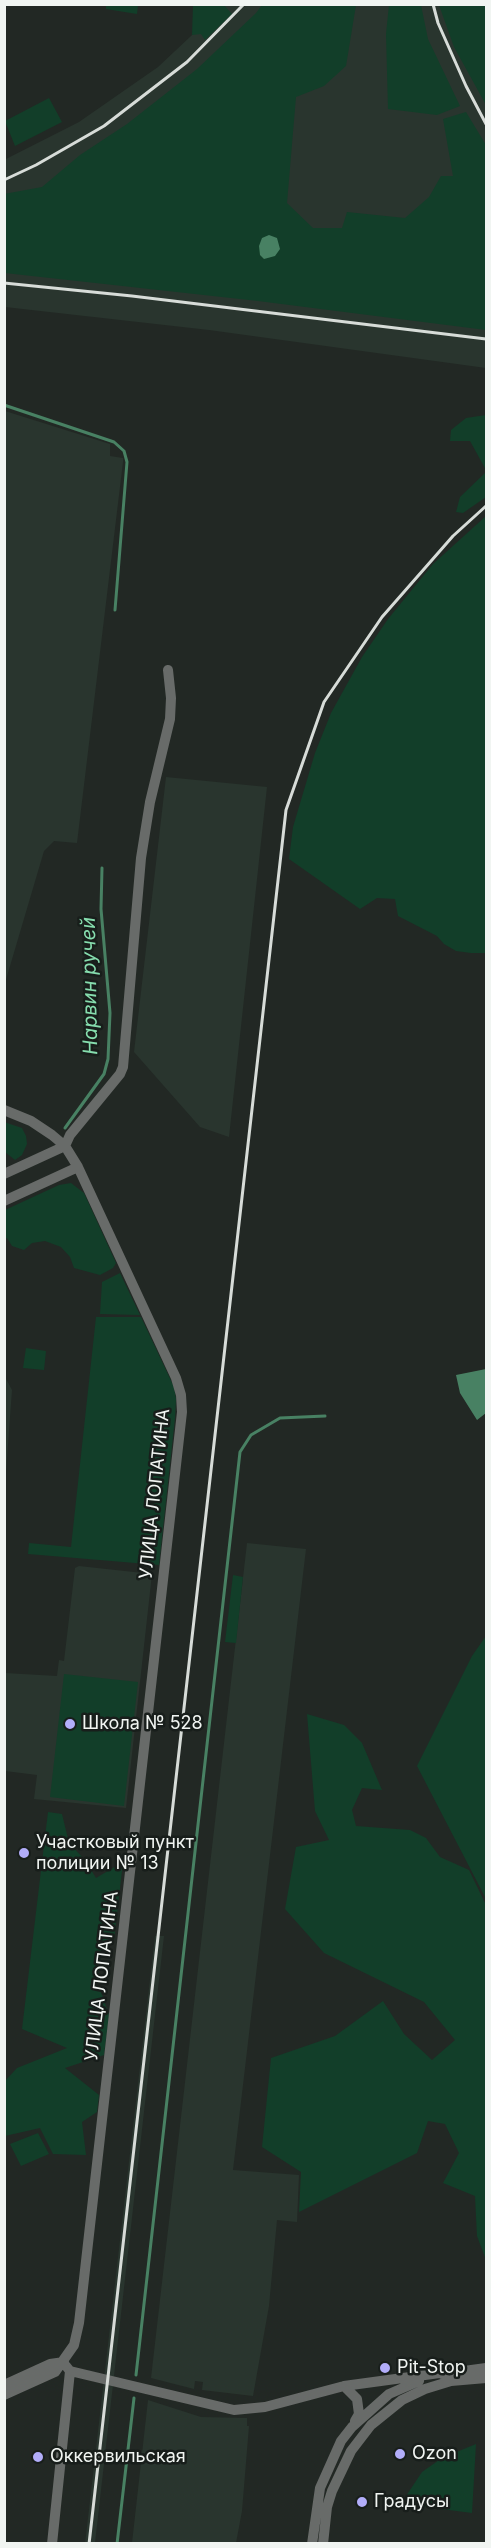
<!DOCTYPE html>
<meta charset="utf-8">
<style>
body{margin:0}
#map{position:relative;width:491px;height:2548px;overflow:hidden;background:#222824;font-family:Inter,sans-serif}
canvas{display:block}
.frame{position:absolute;inset:0;border:6px solid #f1f5f2;pointer-events:none}
</style>
<div id="map">
<canvas width="491" height="2548"></canvas>
<div class="frame"></div>
</div>
<script>
const c = document.querySelector('canvas').getContext('2d');
c.lineJoin = 'round';
function paint(path, color) {
  c.fillStyle = color;
  c.fill(path, 'evenodd');
}
function toPath(rows) {
  const path = new Path2D();
  for (const r of rows) {
    path.moveTo(r[0], r[1]);
    for (let i = 2; i < r.length; i += 2) path.lineTo(r[i], r[i + 1]);
  }
  return path;
}
function stroke(path, color, width, dash) {
  c.strokeStyle = color;
  c.lineWidth = width;
  c.lineCap = dash ? 'butt' : 'round';
  c.setLineDash(dash || []);
  c.stroke(path);
}
function label(font, color, halo, rows, align = 'center') {
  c.font = font + ' Inter,sans-serif';
  c.lineWidth = 5;
  c.setLineDash([]);
  c.textBaseline = 'middle';
  c.strokeStyle = halo;
  c.fillStyle = color;
  for (const [text, x, y, turn = 0] of rows) {
    c.save();
    c.translate(x, y);
    c.rotate((+turn || 0) * Math.PI / 180);
    c.textAlign = isNaN(turn) ? turn : align;
    if (halo) c.strokeText(text, 0, 0);
    c.fillText(text, 0, 0);
    c.restore();
  }
}
paint(toPath([
 [224,5,445,5,486,98,486,368,209,330,5,307,4,160,79,122,158,67],
 [5,411,110,444,110,456,123,458,123,462,77,843,54,841,44,851,5,983],
 [166,777,267,787,229,1137,200,1127,134,1052],
 [5,1377,12,1390,5,1486],
 [247,1543,306,1549,233,2170,299,2175,297,2222,277,2220,269,2306,253,2396,202,2390,203,2382,195,2381,194,2389,151,2378],
 [79,1566,152,1574,126,1808,34,1799,37,1775,5,1771,5,1673,57,1676,59,1660,64,1661,75,1568],
 [155,1936,164,1936,95,2543,85,2544],
 [148,2400,201,2417,247,2418,247,2426,249,2426,242,2511,236,2543,132,2543]
]), '#29352e');
paint(toPath([
 [106,5,106,4,138,5,137,14,106,9],
 [193,5,224,5,232,14,205,40,201,34,192,35],
 [262,5,356,5,346,66,324,86,296,97,287,203,313,228,342,228,347,212,405,218,429,197,441,176,453,176,443,119,466,112,486,145,486,330,258,301,5,273,4,194,42,187,80,155,127,124,197,69,256,13],
 [389,5,421,5,428,39,460,106,437,115,388,109,386,34],
 [439,5,485,5,486,7,486,105,454,47],
 [49,98,62,122,15,146,5,121],
 [486,415,486,470,470,441,450,441,451,430,466,418],
 [486,472,486,497,463,513,456,512,460,497],
 [486,516,486,953,471,953,456,951,444,944,437,936,398,916,395,899,377,898,360,909,289,859,293,827,315,753,331,713,362,657,388,619,433,564],
 [4,1122,22,1128,26,1136,27,1144,22,1155,15,1160,5,1152],
 [71,1183,84,1193,116,1263,113,1268,100,1275,74,1268,70,1257,61,1247,45,1241,32,1243,24,1250,12,1246,7,1238,5,1239,5,1210,59,1185],
 [120,1273,140,1315,100,1314,102,1282],
 [96,1317,141,1317,174,1387,176,1399,175,1418,159,1565,28,1554,29,1543,71,1547],
 [26,1348,46,1351,44,1370,23,1368],
 [233,1575,243,1577,236,1643,225,1642],
 [486,1636,486,1899,417,1766,472,1656],
 [64,1674,138,1682,124,1806,50,1797],
 [307,1714,344,1725,362,1743,382,1790,362,1788,352,1810,356,1826,410,1830,426,1838,440,1857,469,1870,486,1905,486,2260,477,2236,475,2196,443,2183,459,2153,445,2124,428,2121,417,2153,299,2212,301,2172,262,2147,271,2058,335,2036,383,2001,404,2034,432,2060,455,2040,424,2002,324,1953,285,1909,296,1847,329,1840,315,1811],
 [48,1812,62,1814,69,1843,85,1860,96,1878,123,1862,114,1940,102,1941,98,1983,109,2015,104,2055,65,2068,99,2095,97,2112,82,2122,86,2155,53,2154,40,2128,5,2136,5,2081,17,2068,67,2048,22,2029],
 [38,2133,49,2154,21,2166,10,2144],
 [476,2444,472,2513,426,2507,406,2496,422,2472,442,2458]
]), '#123e29');
paint(toPath([
 [269,235,277,238,280,249,275,256,264,259,260,255,259,246,262,238],
 [486,1369,486,1413,477,1420,460,1393,456,1375]
]), '#488163');
stroke(toPath([
 [4,405,114,442,124,451,127,462,115,610],
 [65,1128,104,1074,108,1059,110,1013,101,909,102,868],
 [136,2375,240,1452,251,1435,280,1418,325,1416],
 [117,2544,134,2398]
]), '#488163', 3);
stroke(toPath([
 [4,1110,31,1121,52,1135,65,1146,78,1167,176,1378,181,1395,182,1412,79,2323,74,2345,55,2372,4,2395],
 [65,1146,70,1135,120,1074,123,1067,141,858,150,802,170,719,171,698,168,670],
 [4,1174,65,1146],
 [4,1201,78,1167],
 [70,2371,234,2410,265,2407,344,2386,447,2372],
 [442,2374,486,2368],
 [4,2385,50,2364,64,2362],
 [344,2386,357,2399,359,2414,355,2421],
 [52,2544,69,2381,70,2371,66,2366],
 [312,2544,320,2488,341,2441,352,2427,389,2394,419,2381],
 [323,2544,327,2507,332,2491,351,2451,371,2425,402,2400,425,2389,451,2381,486,2378]
]), '#686b69', 10);
stroke(toPath([
 [433,4,438,23,466,86,486,124],
 [4,180,36,165,104,126,187,62,244,4],
 [4,283,132,296,486,339],
 [89,2544,286,810,324,702,382,617,453,536,486,506]
]), '#d7dcd8', 3);
for (const [x, y, r, color] of [
 [70,1724,6,"#b2adf9"],
 [24,1853,6,"#b2adf9"],
 [385,2368,6,"#b2adf9"],
 [400,2454,6,"#b2adf9"],
 [38,2457,6,"#b2adf9"],
 [362,2502,6,"#b2adf9"]
]) {
  const dot = new Path2D();
  dot.arc(x, y, r, 0, 2 * Math.PI);
  c.fillStyle = color;
  c.fill(dot);
  stroke(dot, '#181e1b', 2);
}
label('18px', '#f1f5f2', '#181e1b', [
 ["УЛИЦА ЛОПАТИНА",155,1494,-84],
 ["УЛИЦА ЛОПАТИНА",102,1976,-83]
]);
label('18px', '#f1f5f2', '#181e1b', [
 ["Школа № 528",82,1724],
 ["Участковый пункт",36,1843],
 ["полиции № 13",36,1864],
 ["Pit-Stop",397,2368],
 ["Ozon",412,2454],
 ["Оккервильская",50,2457],
 ["Градусы",374,2502]
], 'left');
label('italic 20px', '#86ddae', '#181e1b', [
 ["Нарвин ручей",90,986,-91]
]);
</script>
